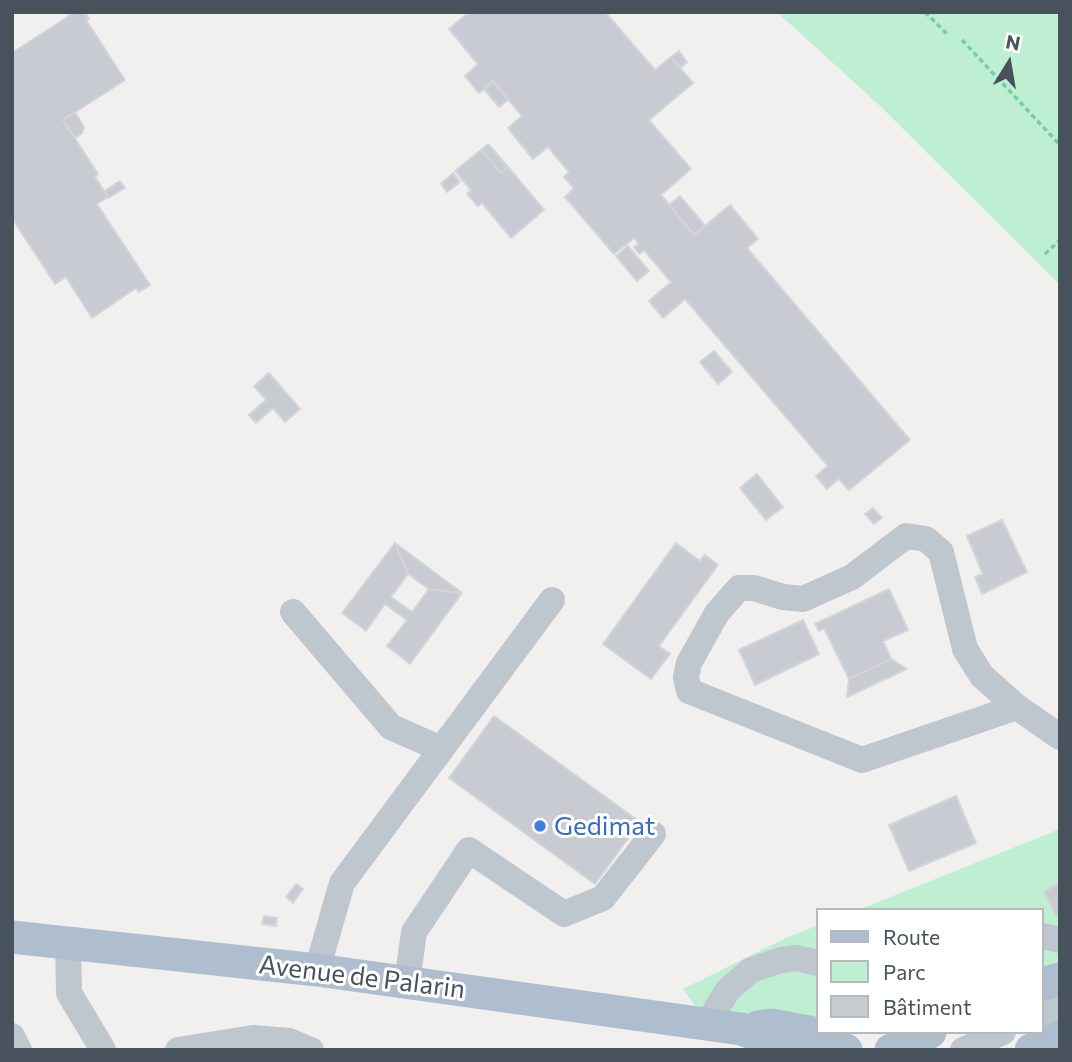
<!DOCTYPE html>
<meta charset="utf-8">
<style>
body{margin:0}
#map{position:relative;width:1072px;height:1062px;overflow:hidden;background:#f2efef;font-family:Commissioner,sans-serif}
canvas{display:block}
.frame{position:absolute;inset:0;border:14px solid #48525d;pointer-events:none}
.legend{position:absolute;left:816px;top:908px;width:228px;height:126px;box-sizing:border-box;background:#fff;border:2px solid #b6babe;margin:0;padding:9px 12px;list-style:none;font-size:21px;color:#48525d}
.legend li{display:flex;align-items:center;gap:14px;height:35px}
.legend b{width:35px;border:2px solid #b6babe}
.north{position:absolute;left:974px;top:28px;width:70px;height:70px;-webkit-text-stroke:5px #fff;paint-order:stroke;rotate:11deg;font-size:19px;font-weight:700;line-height:28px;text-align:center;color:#48525d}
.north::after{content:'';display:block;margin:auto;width:24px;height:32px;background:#48525d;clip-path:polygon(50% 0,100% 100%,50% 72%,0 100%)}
</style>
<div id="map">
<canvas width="1072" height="1062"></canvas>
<div class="frame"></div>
<ul class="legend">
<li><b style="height:9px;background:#afbece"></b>Route</li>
<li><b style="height:19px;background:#bfefd2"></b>Parc</li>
<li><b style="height:19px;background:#c9cbd2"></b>Bâtiment</li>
</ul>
<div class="north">N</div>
</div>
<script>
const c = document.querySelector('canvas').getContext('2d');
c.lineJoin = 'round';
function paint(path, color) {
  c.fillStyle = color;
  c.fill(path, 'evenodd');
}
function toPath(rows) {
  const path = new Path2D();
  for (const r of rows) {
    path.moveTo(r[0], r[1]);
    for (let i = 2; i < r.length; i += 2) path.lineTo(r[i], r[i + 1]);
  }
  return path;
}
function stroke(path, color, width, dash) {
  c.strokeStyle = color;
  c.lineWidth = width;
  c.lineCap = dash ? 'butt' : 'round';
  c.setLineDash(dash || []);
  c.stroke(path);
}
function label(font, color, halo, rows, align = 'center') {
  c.font = font + ' Commissioner,sans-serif';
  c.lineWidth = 6;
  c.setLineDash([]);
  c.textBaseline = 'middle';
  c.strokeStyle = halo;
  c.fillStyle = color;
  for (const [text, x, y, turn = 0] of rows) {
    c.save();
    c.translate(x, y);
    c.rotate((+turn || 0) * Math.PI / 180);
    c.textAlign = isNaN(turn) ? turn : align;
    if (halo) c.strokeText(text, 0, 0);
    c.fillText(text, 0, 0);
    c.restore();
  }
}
paint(toPath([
 [777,12,1060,12,1060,285,879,105],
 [1060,829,1060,967,1042,973,1042,910,858,910],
 [818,925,818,1022,723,1013,695,1006,683,989,784,939]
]), '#bfefd2');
const building = toPath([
 [75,12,85,12,89,19,86,20,125,80,63,120,98,174,95,177,108,197,97,204,150,285,139,292,136,288,92,318,66,277,55,284,12,218,12,53,75,12],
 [469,12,605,12,655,70,671,57,693,83,649,120,691,169,661,195,694,235,730,205,758,239,747,248,910,440,849,490,839,479,827,489,816,476,828,466,685,299,663,318,649,301,671,282,644,250,639,254,634,247,639,244,634,238,614,254,565,197,574,188,564,177,569,172,548,147,533,159,508,128,522,116,493,81,479,93,465,76,478,64,449,29,469,12],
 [679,51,687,62,680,68,671,57,679,51],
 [493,81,508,100,499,107,484,89,493,81],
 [75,112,84,127,82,133,75,138,63,120,75,112],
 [488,144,508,167,501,173,481,150,488,144],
 [481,150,501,173,508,167,544,210,511,238,482,203,478,206,467,194,471,190,455,171,481,150],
 [453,173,460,182,447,192,441,184,453,173],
 [120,181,125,188,108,198,104,191,120,181],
 [680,196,705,226,694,235,669,205,680,196],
 [628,246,649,271,637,281,616,256,628,246],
 [714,351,732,372,718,384,700,362,714,351],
 [269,373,300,409,285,422,273,408,256,423,249,415,266,400,254,386,269,373],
 [757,474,783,507,766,520,740,488,757,474],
 [873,508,882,518,874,524,865,514,873,508],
 [1002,520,1027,572,982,594,975,577,983,574,967,536,1002,520],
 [395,543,408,574,391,597,412,612,429,589,462,593,410,664,387,646,407,620,385,604,366,631,342,613,395,543],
 [395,543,462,593,429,589,408,574,395,543],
 [676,543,700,561,705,555,718,565,659,646,670,654,651,679,603,644,676,543],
 [889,589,908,630,883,641,891,659,849,679,824,628,819,631,815,624,889,589],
 [803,620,819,654,755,685,739,650,803,620],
 [891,659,907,669,847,697,849,679,891,659],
 [494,716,640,822,595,884,449,778,494,716],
 [956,796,976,843,909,871,889,825,956,796],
 [296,884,303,889,293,903,286,897,296,884],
 [1058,884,1060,913,1055,915,1044,891,1058,884],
 [264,916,277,918,276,926,262,924,264,916]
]);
paint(building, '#c9cbd2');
stroke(building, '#d4d5db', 2);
stroke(toPath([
 [925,12,948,35],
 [1059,12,1060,13],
 [962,40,1060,145],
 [1045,254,1060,240]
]), '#77cda4', 3.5, [5, 3.5]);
stroke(toPath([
 [293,612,391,727,441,749],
 [1017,707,982,676,965,649,941,552,926,539,906,536,852,577,803,599,783,597,754,588,739,588,717,613,689,663,686,677,689,691,862,760,1017,707,1060,737],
 [1042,936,1060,940],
 [68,943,69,993,103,1050],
 [317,970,342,883,552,600],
 [407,982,414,932,469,850,564,914,603,898,653,834],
 [1042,1015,1060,1007],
 [711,1025,716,1009,728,990,751,970,781,960,796,958,818,963],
 [12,1036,19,1050],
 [178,1050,253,1038,289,1041,311,1050],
 [963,1050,1003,1032]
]), '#bec6ce', 26);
stroke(toPath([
 [12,937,317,970,684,1021,741,1029,759,1035,788,1050],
 [1042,984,1060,979],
 [758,1027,771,1025,809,1032,846,1050],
 [891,1050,930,1032],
 [1031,1050,1060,1037]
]), '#afbece', 33);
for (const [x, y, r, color] of [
 [540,826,7,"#3f7fe0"]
]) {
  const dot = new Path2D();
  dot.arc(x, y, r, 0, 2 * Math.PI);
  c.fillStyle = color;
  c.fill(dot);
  stroke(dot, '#fff', 2.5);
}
label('26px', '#366cbe', '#fff', [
 ["Gedimat",554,826]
], 'left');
label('26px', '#48525d', '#fff', [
 ["Avenue de Palarin",362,977,7]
]);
</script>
